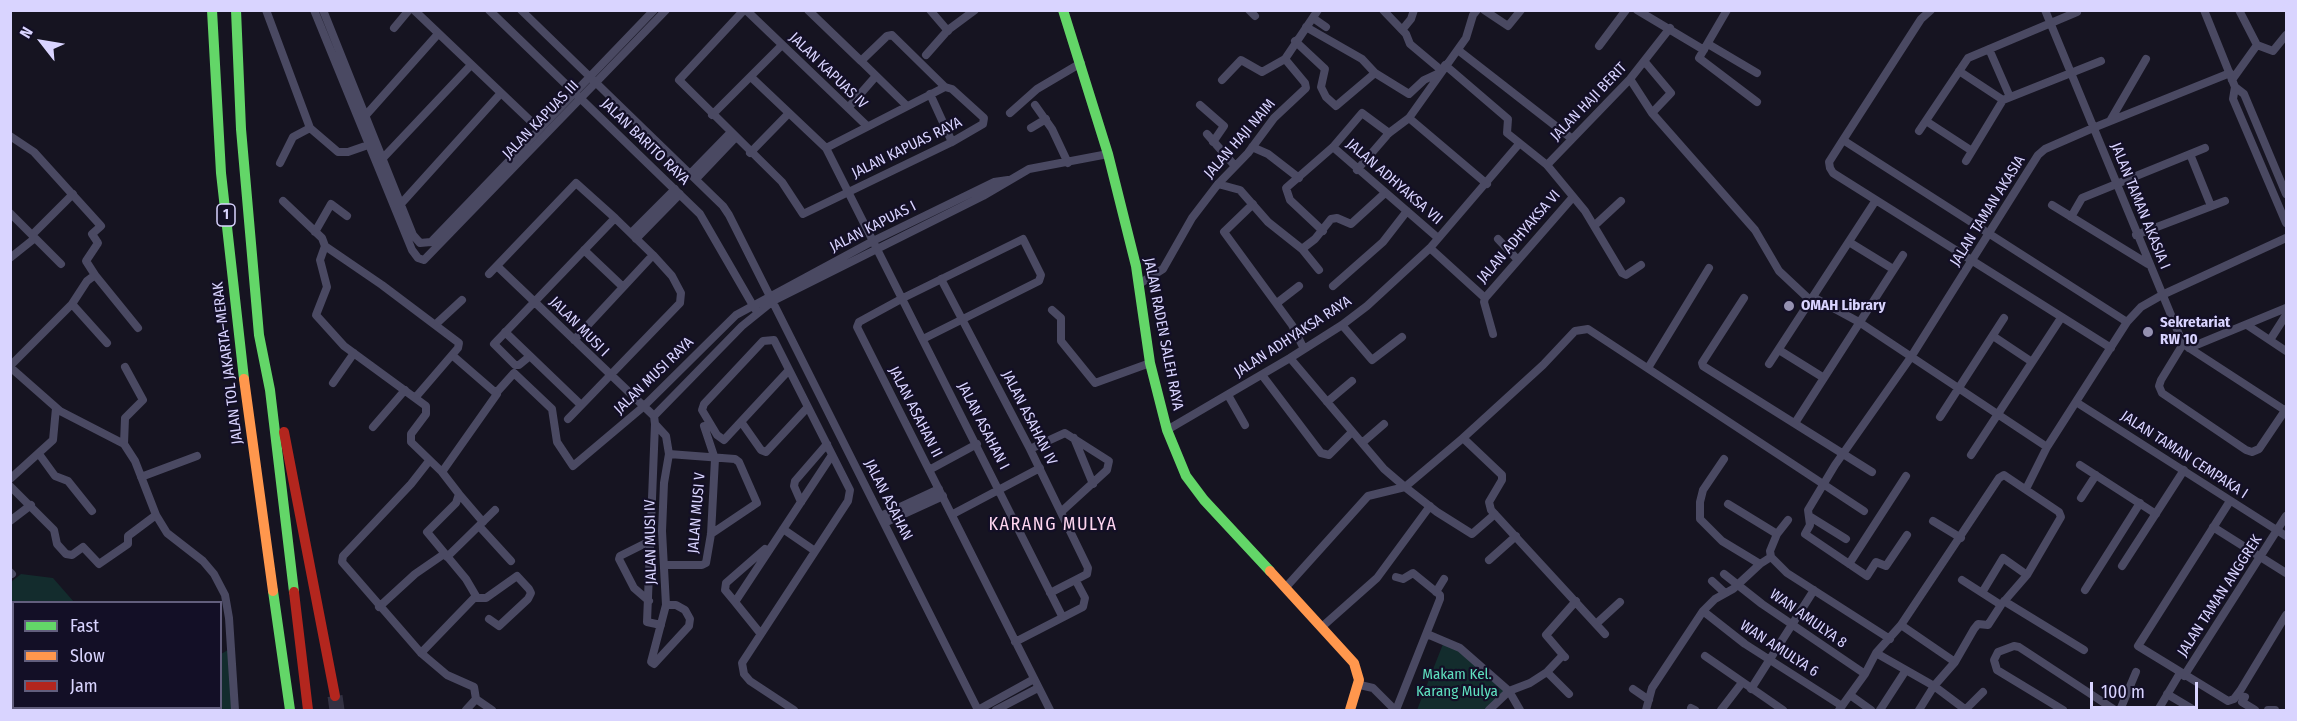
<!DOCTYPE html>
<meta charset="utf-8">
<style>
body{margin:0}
#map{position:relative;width:2297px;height:721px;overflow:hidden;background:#161421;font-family:"Fira Sans Condensed",sans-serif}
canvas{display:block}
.frame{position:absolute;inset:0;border:12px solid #d9d4ff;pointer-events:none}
.legend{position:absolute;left:12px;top:601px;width:210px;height:108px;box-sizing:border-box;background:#130f26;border:2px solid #625e7d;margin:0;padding:8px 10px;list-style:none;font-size:18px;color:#d9d4ff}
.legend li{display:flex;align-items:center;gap:12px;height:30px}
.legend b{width:30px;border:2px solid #625e7d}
.north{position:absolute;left:12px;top:12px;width:60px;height:60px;-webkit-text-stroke:4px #130f26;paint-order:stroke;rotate:301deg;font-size:16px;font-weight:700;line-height:24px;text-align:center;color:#d9d4ff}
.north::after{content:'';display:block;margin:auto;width:21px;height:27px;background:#d9d4ff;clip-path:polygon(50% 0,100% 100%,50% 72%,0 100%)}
.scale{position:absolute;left:2090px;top:682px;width:108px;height:27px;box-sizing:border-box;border:3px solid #d9d4ff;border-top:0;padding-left:8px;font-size:18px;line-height:21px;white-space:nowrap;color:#d9d4ff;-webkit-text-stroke:4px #130f26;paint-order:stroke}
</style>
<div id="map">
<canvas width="2297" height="721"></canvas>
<div class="frame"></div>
<ul class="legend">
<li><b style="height:8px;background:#63d668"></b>Fast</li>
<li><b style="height:8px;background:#ff974d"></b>Slow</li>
<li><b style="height:8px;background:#b3261e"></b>Jam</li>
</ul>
<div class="north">N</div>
<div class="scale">100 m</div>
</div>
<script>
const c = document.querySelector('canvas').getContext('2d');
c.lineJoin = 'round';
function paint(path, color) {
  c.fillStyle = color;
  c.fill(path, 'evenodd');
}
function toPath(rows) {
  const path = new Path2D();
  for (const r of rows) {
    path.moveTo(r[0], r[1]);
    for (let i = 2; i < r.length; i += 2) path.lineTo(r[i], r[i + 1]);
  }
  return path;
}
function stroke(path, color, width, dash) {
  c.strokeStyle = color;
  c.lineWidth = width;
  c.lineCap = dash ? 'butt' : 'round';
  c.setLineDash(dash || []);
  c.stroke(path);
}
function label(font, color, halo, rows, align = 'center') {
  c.font = font + ' "Fira Sans Condensed",sans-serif';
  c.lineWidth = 4.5;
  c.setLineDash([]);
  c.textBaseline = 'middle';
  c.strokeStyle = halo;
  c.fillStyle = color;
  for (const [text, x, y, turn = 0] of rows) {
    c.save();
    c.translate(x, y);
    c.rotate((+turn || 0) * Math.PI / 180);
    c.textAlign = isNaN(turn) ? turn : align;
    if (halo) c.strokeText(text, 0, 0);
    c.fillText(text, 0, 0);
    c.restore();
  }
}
paint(toPath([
 [21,574,53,578,74,602,14,602,13,623,11,622,11,582],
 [1443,644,1459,650,1506,691,1486,710,1417,710],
 [228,650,232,710,130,710,128,708,220,708,221,654]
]), '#132c2d');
stroke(toPath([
 [10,636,14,637],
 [110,708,111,710]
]), '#0d2144', 14);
stroke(toPath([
 [335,696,337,710]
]), '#333142', 15, [15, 8]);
stroke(toPath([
 [266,10,310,128,338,152,348,152,371,144],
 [314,10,412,250,418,258,424,260,666,10],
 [323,10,413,235,420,243,431,242],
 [414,10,539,129],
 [489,10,700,214,755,309],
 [521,10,723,206,729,215,978,710],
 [744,10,679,80,782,182,803,214,952,142,983,124,984,118,952,89,945,87,892,35,887,36,861,61,808,10],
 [746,10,866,125],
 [930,10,948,31],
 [1249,10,1255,16],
 [1383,10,1406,34,1410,44,1441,70],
 [1484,10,1508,26,1521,10],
 [1637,10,1704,50],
 [1727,10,1699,58,1757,102],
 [1931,10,1921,19,1843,140,1829,162,1830,168,1833,173,2111,348],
 [2045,10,2183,344,2286,411],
 [2204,10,2235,87,2233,99,2286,223],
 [2239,10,2257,45,2273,51,2286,35],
 [1313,18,1326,27],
 [1306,27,1362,59,1375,73],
 [394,28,409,10],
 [1402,30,1411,19,1414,10],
 [1295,41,1325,69,1321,87,1326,97,1336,106,1375,73,1409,94,1424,80,1439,73],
 [1708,44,1757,73],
 [1599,46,1626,10],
 [1989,49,2010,97],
 [1458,50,1571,138],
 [926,55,948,30,975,10],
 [861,61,906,105],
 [1645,62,1671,93,1652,113],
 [1445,65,1508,119,1507,133,1547,165,1585,211,1622,273,1626,275,1641,265],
 [1959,71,2003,100],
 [751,77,826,148,1062,616],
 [1630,79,1652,113,1755,230,1779,271,1811,301],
 [1222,80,1241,60,1262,72,1285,59],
 [2232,80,2257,45],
 [2235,87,2244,94,2286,194],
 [930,94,952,142],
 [1035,105,1052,129,1068,163],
 [1200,105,1224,126,1213,142],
 [848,108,876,76],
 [1010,113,1037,89,1081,63],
 [366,115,438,34],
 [712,115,782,45],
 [1409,118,1487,184],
 [1926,121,1972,151],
 [2110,121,2146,59],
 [1031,128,1046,119],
 [1919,131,1968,58,2077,12],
 [1207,134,1235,166],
 [10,136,34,152,101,226,92,234,98,243,86,261,95,275],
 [1843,140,2127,322],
 [1252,147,1268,154,1299,178],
 [1333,147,1438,238],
 [826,148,945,87],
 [750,153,789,113],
 [2190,154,2211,206],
 [383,158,471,65],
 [1966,161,2003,100,2101,61],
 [280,163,293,137,310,128],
 [1547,165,1630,79,1670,28],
 [1357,170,1389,133,1409,118,1466,38,1473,15,1477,10],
 [690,174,730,133],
 [696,179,735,138],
 [1218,184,1240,190,1268,222,1302,249,1319,270],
 [283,201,322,238,325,246,320,260,327,287,316,315,344,346,426,406,426,414,411,434,411,442,442,472,459,494,456,503,427,532,466,579,476,596,421,653],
 [1253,204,1224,232,1292,325,1304,349],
 [2052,205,2148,264],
 [399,206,501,93],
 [10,213,61,264],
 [2071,217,2082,198,2205,148],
 [615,218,653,255],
 [1594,226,1621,201],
 [1323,231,1290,200,1286,188,1333,147,1362,113,1389,133],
 [315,232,331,204,347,216],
 [631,233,675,189],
 [32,235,73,194],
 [2136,235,2225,201],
 [636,239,680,194],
 [1498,239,1517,259],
 [431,242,654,10],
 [1849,242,1893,269],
 [325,246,382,285,459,343,458,348,415,398],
 [1430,248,1485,298,1573,197],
 [1302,249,1315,239,1331,219,1337,218,1351,224,1385,193],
 [584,250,623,287],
 [10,258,35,238],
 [497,266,654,416,655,424,666,436,669,454,664,483,662,531,666,605,651,662,654,664,689,626,690,619,685,610,676,605,666,605],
 [489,274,576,183,615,218,494,344,515,365,519,365,530,356],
 [941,279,1030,449,1088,568,1087,574,1050,593],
 [1139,284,1163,269,1192,218,1218,184,1248,153,1274,118,1306,88,1305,83,1285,59,1318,10],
 [1333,286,1383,242,1407,211],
 [1813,297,1859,322,2047,447],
 [1485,298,1484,302,1493,334],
 [1744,298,1702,363,1703,366,1872,472],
 [1277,303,1299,286],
 [72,304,107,343],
 [1052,310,1061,318,1061,341,1095,383,1150,363],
 [436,324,462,300],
 [1342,325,1372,360,1402,337],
 [2247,325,2286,351],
 [505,332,581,405],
 [1993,336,2032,362],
 [923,339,1039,281,1041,275,1023,239,903,298,859,322,857,327,1050,710],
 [2270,340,2286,315],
 [2183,344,2161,380,2159,386,2162,393,2246,450,2252,452,2259,449,2286,409],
 [2189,348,2286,308],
 [1779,350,1824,378],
 [1290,358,1384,469,1405,487,1463,438,1502,475,1502,480,1489,502,1491,510,1605,634],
 [1769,364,1876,200],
 [10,366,72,304,87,281,95,275,138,328],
 [10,367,60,411,124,444,135,461,156,515,167,533,203,561,214,574,225,595,229,618,235,710],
 [1648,368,1709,268],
 [789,370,724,440,717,435,702,410,704,404,763,341,774,340,775,342,850,490,848,501,742,663,744,674,750,681,794,710],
 [1262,375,1321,453,1329,455,1352,432],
 [333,383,354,353],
 [497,392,514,373,552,409,557,442,573,466,643,407,736,315,873,241,994,182,1008,180],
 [1228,395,1245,425],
 [1327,402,1352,381],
 [2076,402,2286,536],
 [654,416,742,326,773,301,983,196,1029,169,1108,154],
 [1940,417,2004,318],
 [568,419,680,303,681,293,672,276,653,255,574,340],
 [742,423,761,450,766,452,807,408],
 [1795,423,1903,255],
 [655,424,647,622,661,625],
 [373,427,405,390],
 [1167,430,1290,358,1342,325,1367,306,1430,248,1519,144],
 [1074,438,1093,484],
 [1463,438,1543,365,1575,331,1588,329,1864,511],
 [1362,443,1384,424],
 [124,444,125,418,143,400,125,367],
 [1030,449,1065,433,1109,461,1107,470,1061,512],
 [39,454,55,476,68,481,92,511],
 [669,454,735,459,739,462,757,503,711,534],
 [1971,455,2061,318],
 [1724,459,1703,490,1700,502,1700,519,1722,541,1760,564],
 [429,461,411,484,343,556,342,562,421,653,447,675,474,687,476,699,466,710],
 [2080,465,2156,514],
 [929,470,977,444],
 [442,472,497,394,452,355],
 [141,477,197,456],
 [10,479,53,440,56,408],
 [10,486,54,530,57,544,66,554,72,555,83,547,99,564,128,544,128,536,156,515],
 [2026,489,2047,447,2127,322,2141,307,2162,295,2286,238],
 [459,494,483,522],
 [2081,498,2096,475],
 [2230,501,2138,646,2228,701,2234,699,2240,691,2286,615],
 [801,502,794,486,795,481,827,444],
 [1728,504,1777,534],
 [953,514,1040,468],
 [881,516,939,489],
 [1809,516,1846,539],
 [10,521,31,505],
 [1933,521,1961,538],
 [884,523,943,496],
 [479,526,511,561],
 [2213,527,2286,573],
 [783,529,815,551],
 [1907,535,1886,566,1876,562,1867,576,1805,534,1810,525,1808,510,1835,465,1911,357,2038,155,2045,149,2093,128,2230,73],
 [447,557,495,510],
 [1771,557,1787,573,1890,639],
 [1771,557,1770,551,1777,534,1788,520],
 [1489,560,1516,536],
 [1849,564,1906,476],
 [665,565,702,565,706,563,711,534,715,459,704,426],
 [2122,566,2184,470],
 [10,572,12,574],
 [1724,574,1762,604,1865,674],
 [1962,580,2001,605],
 [1712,581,1725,593],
 [1287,586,1368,496,1405,487,1437,512,1472,534,1495,514],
 [2085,590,2140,503],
 [1983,591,2003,558,2027,575],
 [1436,592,1444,579],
 [475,598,486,598,517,576,529,589,531,593,528,599,499,626,489,619],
 [649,601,634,588,619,559,620,556,650,541],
 [2004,601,2084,650],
 [735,602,725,590,726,583,765,549],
 [379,607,415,574,444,554],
 [1703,611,1745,644,1842,706],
 [1596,624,1620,602],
 [1324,625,1377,578,1430,506],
 [1901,625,1955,662],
 [760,633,735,602,832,455],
 [1427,634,1460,648,1509,691,1520,710],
 [1015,642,1083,607,1085,598,1076,581],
 [1876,653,1934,686,1966,710],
 [1563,655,1546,635,1576,601],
 [1705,656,1783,710],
 [1547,672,1569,694],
 [2184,676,2286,516],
 [1360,685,1373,688,1395,710],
 [1633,689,1649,700],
 [1751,689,1814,590],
 [2167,694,2194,710],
 [1850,695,1871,710],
 [2245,697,2242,702,2255,710],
 [476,699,492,710],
 [1691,708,1695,710],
 [20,710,24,708],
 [69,710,73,708],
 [978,710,1034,679],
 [996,710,1038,688],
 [1396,710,1440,599,1440,595,1413,573,1403,579,1396,577],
 [1489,710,1509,691,1530,683,1547,672,1563,655,1565,657],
 [1646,710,1652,688,1703,611,1715,599,1733,589,1760,564,1771,557],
 [1721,710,1741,684],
 [1839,710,1865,674,1876,653,1901,625,1999,478,2004,475,2059,512,2061,517,2027,575,2001,605,1988,625,1978,624,1974,629,1955,662,1934,686,1919,710],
 [1880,710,1906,670],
 [1965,710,1983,692],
 [2063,710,1997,670,1994,660,1998,652,2014,646,2019,647,2115,710],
 [2120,710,2136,672],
 [2158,710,2180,673],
 [2268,710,2275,710]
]), '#4a4962', 8);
stroke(toPath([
 [212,10,221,173,244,379],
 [236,10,241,129,259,335,270,390,294,592],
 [1063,10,1108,154,1136,266,1150,363,1167,430,1186,476,1204,500,1270,571],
 [273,591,290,710]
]), '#63d668', 10);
stroke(toPath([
 [244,379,273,591],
 [1270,571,1354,663,1359,680,1350,710]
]), '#ff974d', 10);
stroke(toPath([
 [284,432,335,696],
 [294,592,308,710]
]), '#b3261e', 10);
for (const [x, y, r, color] of [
 [1789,306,6,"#9591b1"],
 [2148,332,6,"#9591b1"]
]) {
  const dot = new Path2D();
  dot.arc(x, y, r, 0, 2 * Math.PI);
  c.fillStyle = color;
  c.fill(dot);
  stroke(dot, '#130f26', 2);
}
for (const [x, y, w] of [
 [226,215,18]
]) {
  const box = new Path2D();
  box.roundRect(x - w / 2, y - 11, w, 22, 4.5);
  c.fillStyle = '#130f26';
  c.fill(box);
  stroke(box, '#d9d4ff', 1.5);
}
label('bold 14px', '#d9d4ff', null, [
 ["1",226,215]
]);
label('15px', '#d9d4ff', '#130f26', [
 ["JALAN KAPUAS IV",828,71,44],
 ["JALAN HAJI BERIT",1589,102,-46],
 ["JALAN KAPUAS III",541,120,-46],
 ["JALAN HAJI NAIM",1240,139,-49],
 ["JALAN BARITO RAYA",645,142,44],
 ["JALAN KAPUAS RAYA",907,148,-26],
 ["JALAN ADHYAKSA VII",1394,182,41],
 ["JALAN TAMAN AKASIA I",2140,206,68],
 ["JALAN TAMAN AKASIA",1988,211,-58],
 ["JALAN KAPUAS I",873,227,-27],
 ["JALAN ADHYAKSA VI",1519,237,-49],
 ["JALAN MUSI I",579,327,45],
 ["JALAN RADEN SALEH RAYA",1163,334,79],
 ["JALAN ADHYAKSA RAYA",1293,337,-33],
 ["JALAN TOL JAKARTA–MERAK",228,363,-97],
 ["JALAN MUSI RAYA",654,376,-44],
 ["JALAN ASAHAN II",915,412,63],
 ["JALAN ASAHAN IV",1029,418,63],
 ["JALAN ASAHAN I",983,426,63],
 ["JALAN TAMAN CEMPAKA I",2184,455,33],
 ["JALAN ASAHAN",888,500,63],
 ["JALAN MUSI V",697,513,-85],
 ["JALAN MUSI IV",651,542,-91],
 ["JALAN TAMAN ANGGREK",2220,596,-57],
 ["WAN AMULYA 8",1808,619,35],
 ["WAN AMULYA 6",1779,649,33]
]);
label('bold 15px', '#d9d4ff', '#130f26', [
 ["OMAH Library",1801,306],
 ["Sekretariat",2160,323],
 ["RW 10",2160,340]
], 'left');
label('15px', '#5fe0c0', '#130f26', [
 ["Makam Kel.",1457,675],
 ["Karang Mulya",1457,692]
]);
c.letterSpacing = '1.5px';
label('18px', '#ffd6f0', '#130f26', [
 ["KARANG MULYA",1053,525]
]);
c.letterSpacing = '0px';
</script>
